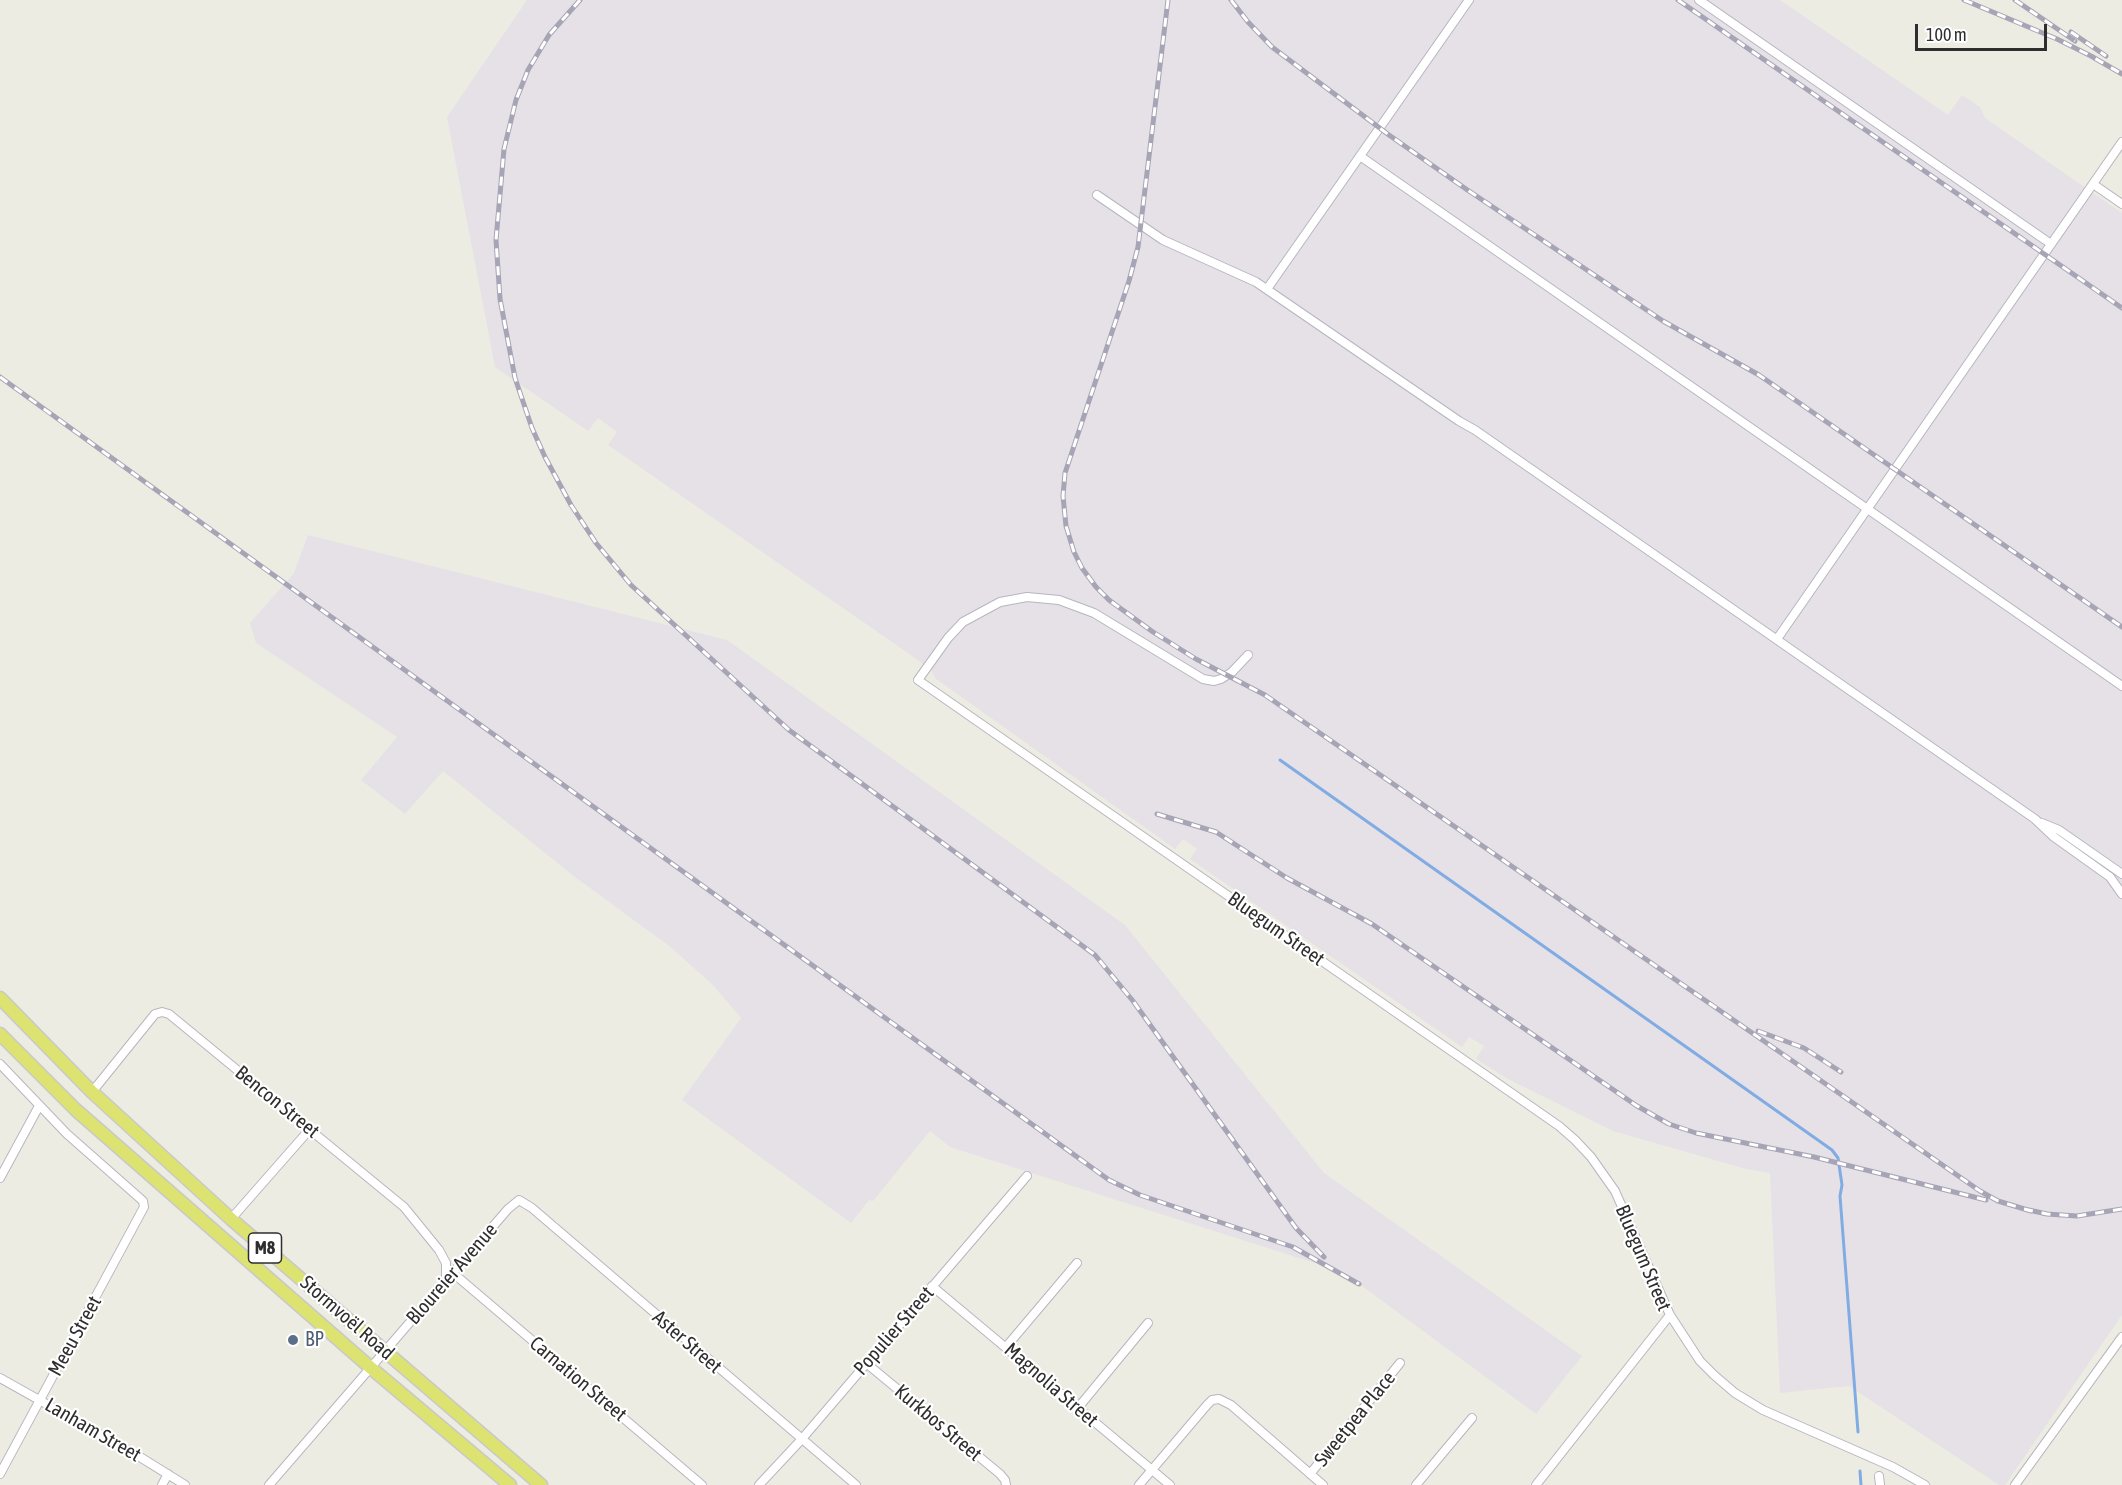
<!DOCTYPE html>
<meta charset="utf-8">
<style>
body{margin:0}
#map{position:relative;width:2122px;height:1485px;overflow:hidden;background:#edece2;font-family:"Asap Condensed",sans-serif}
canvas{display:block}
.scale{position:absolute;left:1915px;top:24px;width:132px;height:27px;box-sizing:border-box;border:3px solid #2e2e2e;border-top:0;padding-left:8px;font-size:18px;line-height:21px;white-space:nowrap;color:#2e2e2e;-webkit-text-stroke:4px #fff;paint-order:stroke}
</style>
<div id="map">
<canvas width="2122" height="1485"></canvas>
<div class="scale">100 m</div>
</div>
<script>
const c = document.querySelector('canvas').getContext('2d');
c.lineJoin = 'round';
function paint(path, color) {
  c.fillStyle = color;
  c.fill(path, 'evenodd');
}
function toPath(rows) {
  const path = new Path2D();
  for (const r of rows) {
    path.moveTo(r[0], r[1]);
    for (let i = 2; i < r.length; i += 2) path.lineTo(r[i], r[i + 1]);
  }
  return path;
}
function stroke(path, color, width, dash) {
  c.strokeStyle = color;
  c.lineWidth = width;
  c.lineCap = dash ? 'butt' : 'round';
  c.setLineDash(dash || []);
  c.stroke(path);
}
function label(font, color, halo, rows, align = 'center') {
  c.font = font + ' "Asap Condensed",sans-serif';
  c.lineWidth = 4.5;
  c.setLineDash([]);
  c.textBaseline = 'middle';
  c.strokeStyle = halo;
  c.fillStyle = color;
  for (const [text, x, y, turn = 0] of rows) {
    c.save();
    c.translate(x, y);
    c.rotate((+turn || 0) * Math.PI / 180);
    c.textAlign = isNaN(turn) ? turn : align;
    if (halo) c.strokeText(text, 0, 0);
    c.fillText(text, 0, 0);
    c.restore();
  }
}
paint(toPath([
 [527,0,1780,0,1948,115,1962,95,1980,107,1985,118,2122,213,2122,1315,2005,1485,1999,1485,1849,1386,1780,1393,1770,1173,1746,1169,1613,1131,1508,1079,1476,1059,1484,1046,1469,1037,1462,1047,1190,859,1197,849,1183,839,1175,849,935,678,931,670,905,651,608,445,617,432,598,418,588,431,495,367,447,117],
 [308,535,727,640,1125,925,1324,1173,1582,1356,1536,1414,1343,1272,950,1147,930,1131,873,1201,869,1200,851,1223,682,1100,741,1018,711,983,668,945,575,877,443,771,405,814,361,780,397,737,256,643,250,623,294,573]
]), '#e5e1e7');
stroke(toPath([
 [1280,760,1832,1150,1838,1158,1842,1185,1840,1196,1858,1432],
 [1860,1471,1861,1485]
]), '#81ace3', 3);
const street = toPath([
 [1699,0,2051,244],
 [1360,156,2122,686],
 [2093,184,2122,204],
 [1097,195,1163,240,1256,282,1459,421,1475,430,2035,819,2054,837,2110,877,2122,894],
 [1267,289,1469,0],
 [1777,639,2122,142],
 [1248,655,1232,672,1221,679,1214,681,1203,679,1094,613,1059,600,1027,597,1000,602,963,622,948,638,918,680,1559,1126,1575,1140,1591,1157,1615,1191,1670,1315,1700,1361,1714,1375,1735,1393,1763,1410,1893,1467,1925,1485],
 [2042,823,2059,830,2122,874],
 [0,1064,67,1134,143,1201,144,1207,0,1474],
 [92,1092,155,1014,162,1012,169,1014,404,1207,439,1250,446,1263,446,1279],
 [0,1178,39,1106],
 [231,1219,310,1129],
 [453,1273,702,1485],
 [932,1286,1170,1485],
 [1006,1347,1077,1263],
 [866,1363,1000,1474,1005,1480,1006,1485],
 [0,1378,132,1452,185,1485],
 [1077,1409,1148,1323],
 [1310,1474,1400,1363],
 [1879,1476,1880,1485],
 [162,1485,168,1474],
 [269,1485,508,1209,519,1200,532,1208,856,1485],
 [759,1485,801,1440,1027,1176],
 [1139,1485,1207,1405,1212,1400,1219,1399,1231,1405,1323,1485],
 [1416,1485,1472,1418],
 [1536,1485,1670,1315],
 [2015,1485,2122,1337]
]);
const primary = toPath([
 [0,998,92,1092,231,1219,541,1485],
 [0,1034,76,1110,371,1368,510,1485]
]);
stroke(street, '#b7b5c0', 10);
stroke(primary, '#c9c9c9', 15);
stroke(street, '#fff', 8);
stroke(primary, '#dce371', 12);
const rail = toPath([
 [580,0,549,35,528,70,516,100,504,149,496,240,500,299,515,378,532,428,545,457,571,505,596,543,631,585,789,730,1095,955,1133,1001,1296,1228,1324,1257],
 [1168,0,1138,247,1129,281,1065,473,1063,496,1066,526,1074,552,1082,568,1096,587,1109,600,1153,632,1196,659,1265,695,1980,1191,1998,1201,2031,1211],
 [1231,0,1248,22,1272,47,1389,135,1466,189,1663,321,1759,375,2122,627],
 [1678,0,2122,308],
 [1964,0,2057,39,2091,56,2122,74],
 [2015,0,2075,41],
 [2071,32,2106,56],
 [0,377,1109,1180,1140,1195,1293,1247,1359,1284],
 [1157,814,1216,832,1287,878,1372,924,1637,1106,1669,1124,1696,1133,1814,1157,1986,1200],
 [1758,1031,1804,1048,1841,1072],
 [2024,1209,2047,1214,2077,1216,2122,1209]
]);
stroke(rail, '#a7a5b5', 5);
stroke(rail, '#fff', 3, [9]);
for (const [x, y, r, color] of [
 [293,1340,6,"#5c6f8a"]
]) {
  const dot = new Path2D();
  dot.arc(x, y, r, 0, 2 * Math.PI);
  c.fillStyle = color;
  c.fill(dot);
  stroke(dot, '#fff', 2);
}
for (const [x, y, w] of [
 [265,1248,33]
]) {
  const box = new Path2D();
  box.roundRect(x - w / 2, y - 15, w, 30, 4.5);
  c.fillStyle = '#fff';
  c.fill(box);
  stroke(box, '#2e2e2e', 1.5);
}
label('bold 18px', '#2e2e2e', null, [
 ["M8",265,1248]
]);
label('20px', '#2e2e2e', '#fff', [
 ["Bluegum Street",1276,929,35],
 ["Bencon Street",277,1102,39],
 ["Bluegum Street",1643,1258,67],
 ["Bloureier Avenue",452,1274,-49],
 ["Stormvoël Road",347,1318,41],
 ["Populier Street",894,1331,-49],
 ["Meeu Street",75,1336,-61],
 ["Aster Street",687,1342,41],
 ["Carnation Street",578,1379,40],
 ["Magnolia Street",1051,1385,41],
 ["Sweetpea Place",1355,1419,-51],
 ["Kurkbos Street",938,1423,40],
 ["Lanham Street",93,1430,30]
]);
label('20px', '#4e5e75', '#fff', [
 ["BP",305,1340]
], 'left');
</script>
